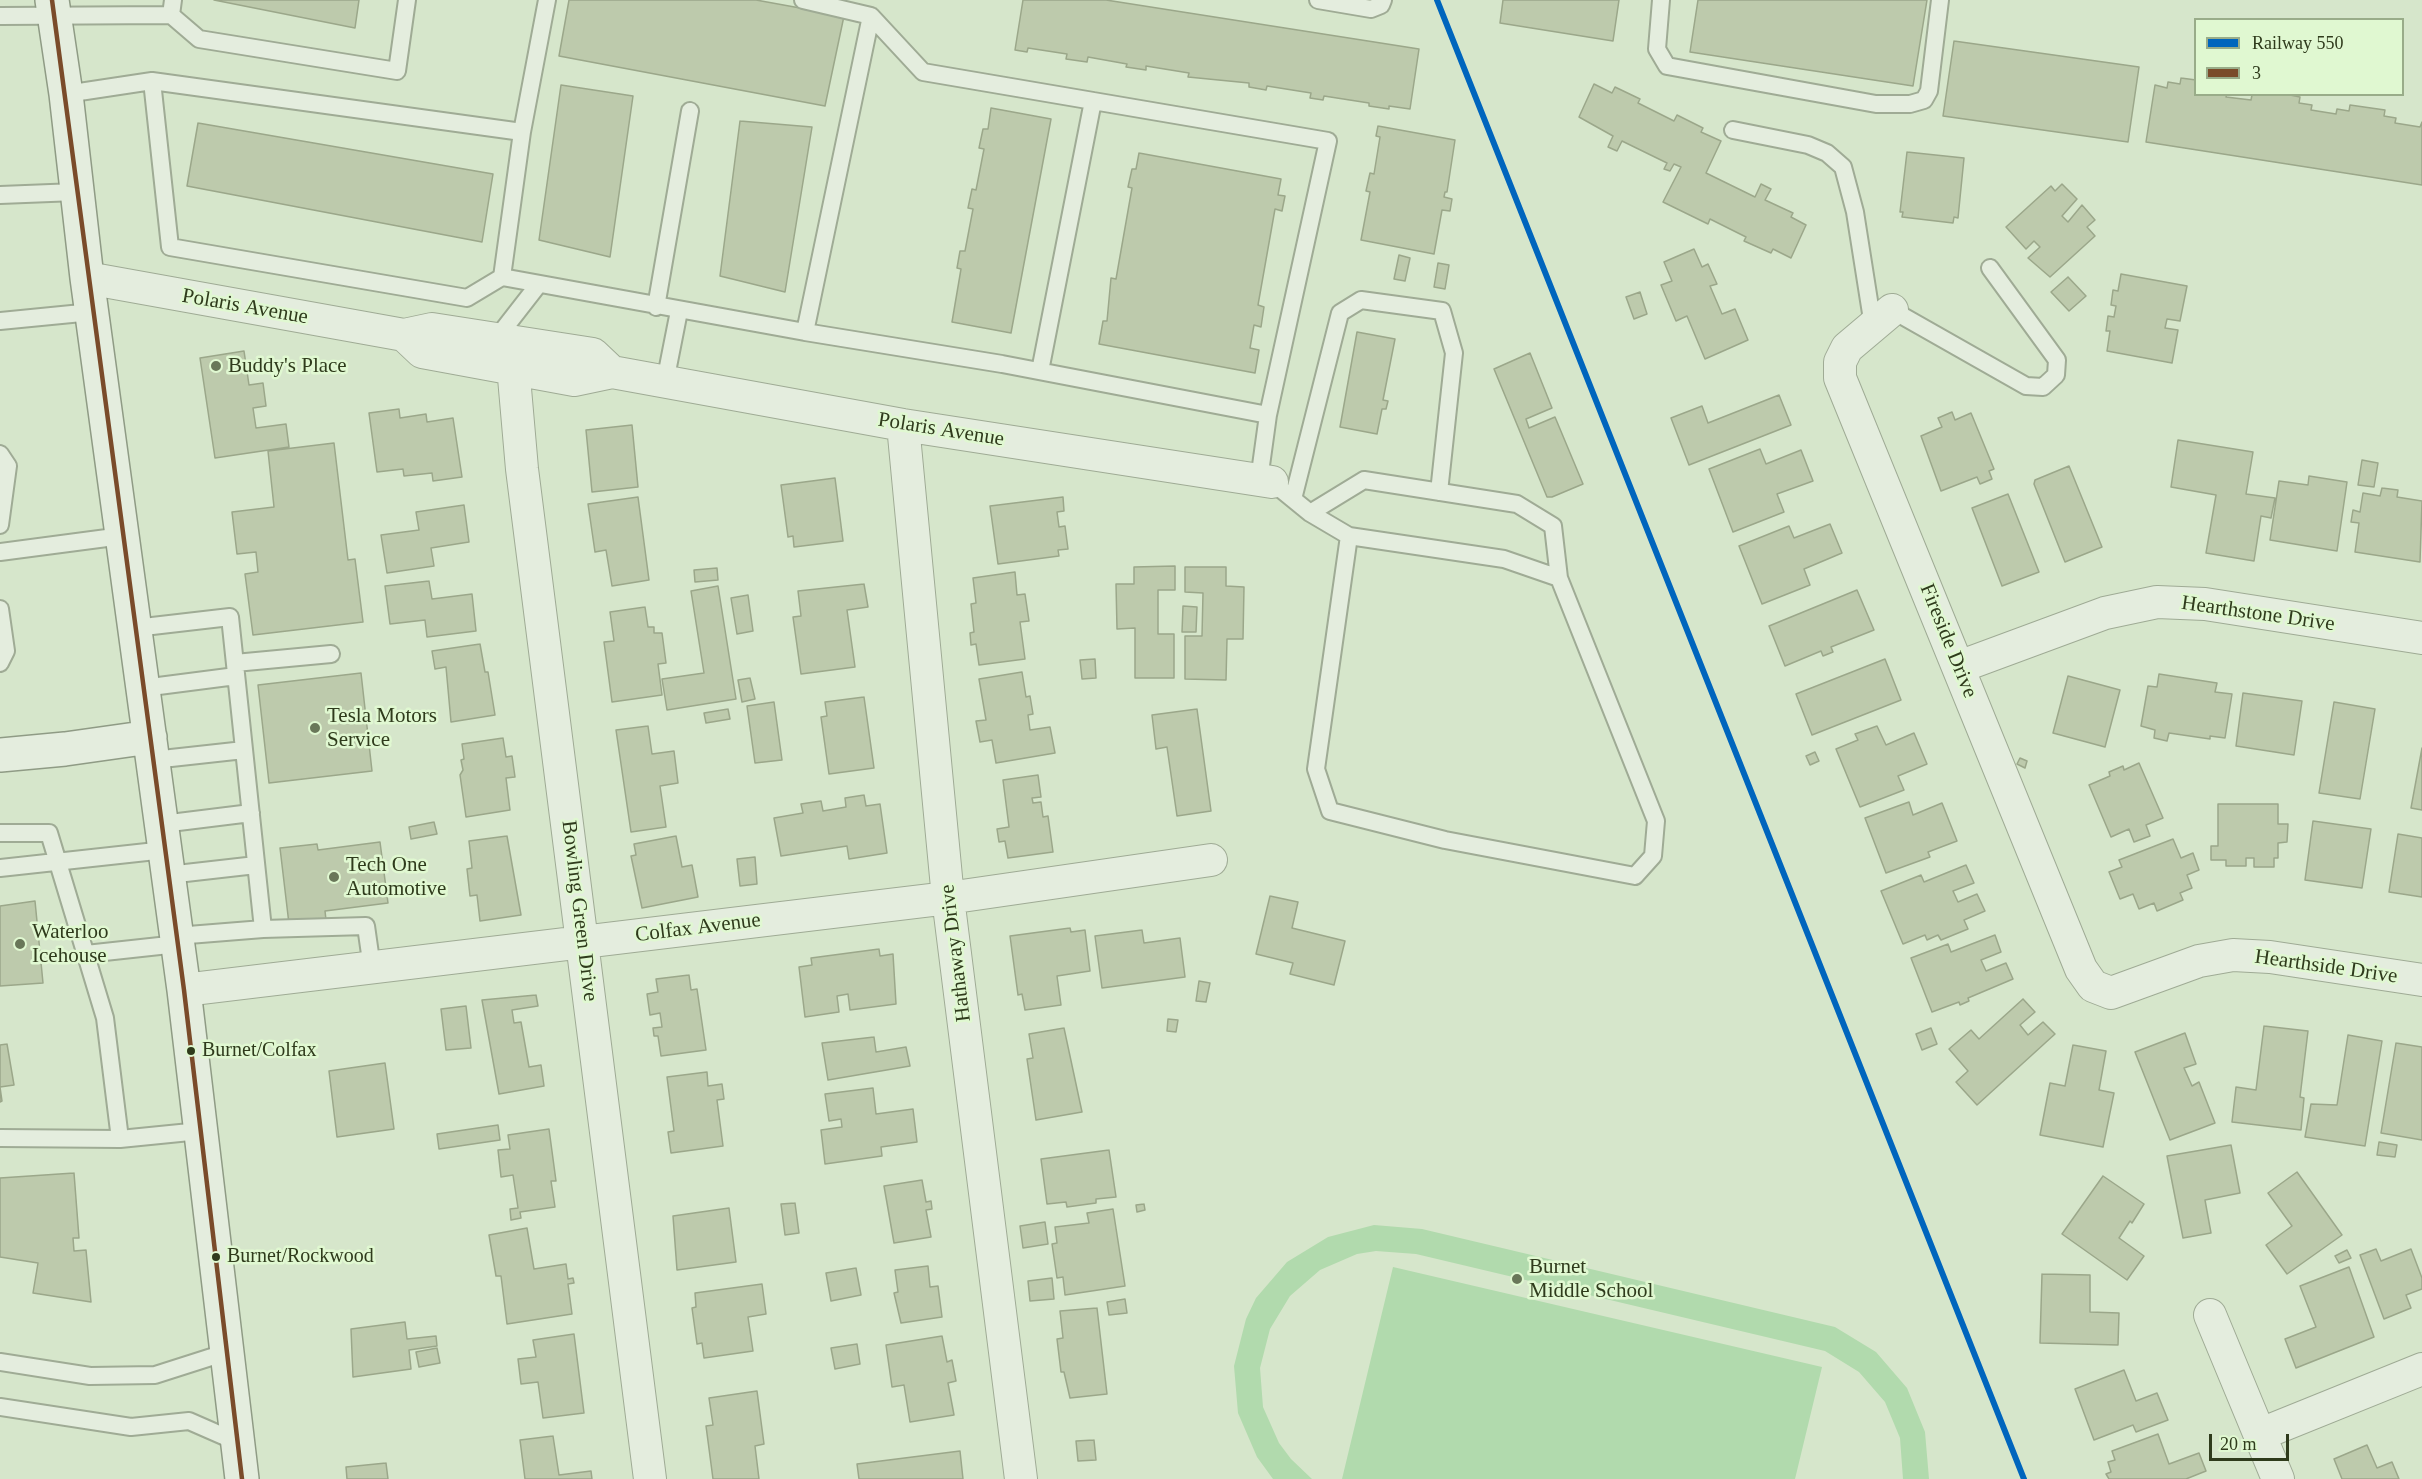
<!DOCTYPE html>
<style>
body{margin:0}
#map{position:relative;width:2422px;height:1479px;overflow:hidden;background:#d6e6cb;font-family:"Times New Roman",serif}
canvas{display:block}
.legend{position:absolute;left:2194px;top:18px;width:210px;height:78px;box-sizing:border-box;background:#e0f8d1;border:2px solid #99ac89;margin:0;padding:8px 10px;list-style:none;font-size:18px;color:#2f3b1c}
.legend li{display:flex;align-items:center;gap:12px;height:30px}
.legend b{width:30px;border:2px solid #99ac89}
.scale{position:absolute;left:2209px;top:1434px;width:80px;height:27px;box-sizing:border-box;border:3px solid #2f3b1c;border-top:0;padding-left:8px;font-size:18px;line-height:21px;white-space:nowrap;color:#2f3b1c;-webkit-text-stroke:4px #e0f8d1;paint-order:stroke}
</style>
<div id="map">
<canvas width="2422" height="1479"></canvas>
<ul class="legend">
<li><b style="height:8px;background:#0065bd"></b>Railway 550</li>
<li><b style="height:8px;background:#7a4b2a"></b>3</li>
</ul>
<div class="scale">20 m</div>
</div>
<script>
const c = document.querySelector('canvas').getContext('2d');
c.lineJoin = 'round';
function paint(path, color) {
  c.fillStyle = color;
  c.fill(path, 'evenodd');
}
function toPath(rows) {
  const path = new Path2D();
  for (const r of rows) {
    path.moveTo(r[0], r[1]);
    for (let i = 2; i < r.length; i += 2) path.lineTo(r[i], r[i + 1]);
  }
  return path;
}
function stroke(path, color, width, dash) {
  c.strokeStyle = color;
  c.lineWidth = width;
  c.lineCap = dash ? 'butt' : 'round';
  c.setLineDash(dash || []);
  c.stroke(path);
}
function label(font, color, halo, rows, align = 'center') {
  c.font = font + ' "Times New Roman",serif';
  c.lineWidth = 5;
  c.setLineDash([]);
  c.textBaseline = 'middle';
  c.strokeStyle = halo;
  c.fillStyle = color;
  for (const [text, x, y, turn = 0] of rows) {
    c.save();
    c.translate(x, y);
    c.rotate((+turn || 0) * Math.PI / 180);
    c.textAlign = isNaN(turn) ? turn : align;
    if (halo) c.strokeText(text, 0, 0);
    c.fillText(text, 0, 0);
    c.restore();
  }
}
paint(toPath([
 [1374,1225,1422,1229,1835,1327,1876,1352,1907,1388,1925,1432,1929,1479,1903,1479,1900,1438,1885,1402,1859,1372,1825,1351,1416,1254,1376,1251,1357,1254,1320,1270,1290,1296,1270,1329,1260,1368,1263,1407,1279,1443,1291,1459,1312,1479,1273,1479,1257,1457,1238,1413,1234,1366,1246,1319,1256,1298,1287,1262,1328,1237],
 [1393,1267,1822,1367,1795,1479,1342,1479]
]), '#b1daad');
const building = toPath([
 [214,0,359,0,355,28,214,0],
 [569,0,756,0,844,16,825,106,559,56,569,0],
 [1023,0,1106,0,1419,49,1410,109,1389,106,1389,109,1369,106,1369,103,1324,96,1323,100,1310,98,1311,93,1267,86,1266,90,1249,87,1249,83,1188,77,1189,73,1146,66,1146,70,1126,67,1127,64,1088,57,1087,62,1066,59,1067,54,1028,48,1027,52,1015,50,1023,0],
 [1503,0,1619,0,1613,41,1500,23,1503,0],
 [1698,0,1927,0,1913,86,1690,52,1698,0],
 [1954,41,2139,67,2128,142,1943,116,1954,41],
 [2181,78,2196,80,2196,94,2227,94,2226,97,2251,100,2252,95,2285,94,2300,97,2299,103,2312,105,2311,110,2336,114,2337,109,2349,111,2350,105,2385,110,2384,116,2396,118,2395,123,2420,127,2422,122,2422,185,2146,142,2155,85,2167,88,2168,82,2180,84,2181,78],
 [1594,84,1612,93,1615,87,1640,99,1638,103,1674,121,1677,115,1703,128,1701,132,1721,141,1706,173,1755,197,1761,184,1771,189,1765,200,1793,213,1791,217,1806,225,1791,258,1773,249,1771,253,1744,241,1746,237,1710,219,1708,224,1663,202,1681,167,1674,164,1670,171,1664,169,1667,163,1622,141,1617,151,1608,147,1613,136,1579,117,1594,84],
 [561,85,633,96,610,257,539,240,561,85],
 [991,108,1051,119,1011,333,952,322,961,269,957,268,960,251,965,251,973,209,968,208,972,189,976,190,984,149,979,148,983,129,988,129,991,108],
 [740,121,812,127,785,292,720,276,740,121],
 [198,123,493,174,482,242,187,186,198,123],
 [1378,126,1455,140,1447,192,1445,192,1444,197,1452,199,1450,211,1442,210,1434,254,1361,240,1370,192,1366,191,1370,173,1374,174,1380,137,1376,136,1378,126],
 [1907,152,1964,158,1958,218,1954,217,1953,223,1902,217,1903,212,1900,212,1907,152],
 [1139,153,1281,179,1278,195,1285,196,1282,211,1275,209,1258,305,1264,307,1261,327,1254,325,1250,348,1259,350,1255,373,1099,344,1103,321,1107,321,1111,278,1116,279,1132,188,1128,187,1132,169,1136,169,1139,153],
 [2062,184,2077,199,2062,216,2068,222,2082,205,2095,220,2087,227,2095,236,2050,277,2028,258,2040,247,2034,241,2026,249,2006,227,2051,186,2055,191,2062,184],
 [1694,249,1702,267,1708,264,1717,284,1710,286,1722,314,1735,309,1748,340,1705,359,1687,316,1676,321,1661,285,1672,281,1664,262,1694,249],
 [1399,255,1410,258,1405,281,1394,279,1399,255],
 [1438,263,1449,265,1445,289,1434,287,1438,263],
 [2121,274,2187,286,2180,321,2167,319,2165,328,2178,330,2172,363,2107,351,2110,331,2106,331,2108,316,2114,317,2116,306,2111,305,2113,290,2118,291,2121,274],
 [2068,277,2086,296,2069,311,2051,292,2068,277],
 [1640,292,1647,314,1634,319,1626,297,1640,292],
 [1357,332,1395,339,1383,400,1388,401,1386,409,1382,409,1377,434,1340,427,1357,332],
 [244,351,249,385,263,383,266,406,253,408,256,428,286,424,289,447,215,458,200,358,244,351],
 [1530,353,1552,408,1526,419,1529,428,1555,417,1583,484,1552,497,1547,497,1494,369,1530,353],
 [1779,395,1791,425,1689,465,1671,418,1702,406,1708,423,1779,395],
 [399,409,400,418,426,414,427,422,453,418,462,477,433,481,432,473,404,476,403,469,377,472,369,413,399,409],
 [1952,412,1955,420,1971,413,1994,469,1989,471,1992,479,1980,484,1977,477,1941,491,1921,436,1942,427,1938,418,1952,412],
 [632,425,638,487,592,492,586,430,632,425],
 [2178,440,2253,452,2246,494,2275,498,2271,518,2261,516,2254,561,2206,553,2216,495,2171,487,2178,440],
 [334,443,348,560,355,559,363,622,253,635,245,574,258,572,256,552,237,554,232,512,274,507,268,451,334,443],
 [1760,449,1766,464,1801,450,1813,481,1777,494,1784,512,1733,532,1709,469,1760,449],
 [2362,460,2378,463,2374,487,2358,485,2362,460],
 [2069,466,2102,547,2065,562,2034,484,2035,480,2069,466],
 [2309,476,2347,482,2337,551,2270,540,2279,481,2308,485,2309,476],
 [835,478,843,541,794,547,793,536,788,537,781,485,835,478],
 [2382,488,2398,490,2397,497,2422,501,2420,562,2355,552,2359,523,2351,522,2353,510,2360,512,2363,493,2380,496,2382,488],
 [2008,494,2039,572,2002,586,1972,508,2008,494],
 [638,497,649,580,612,586,606,550,595,552,588,504,638,497],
 [1063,497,1064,511,1057,512,1059,527,1065,526,1068,549,1058,550,1059,556,998,564,990,506,1063,497],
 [464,505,469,542,431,548,434,566,387,573,381,535,419,530,416,512,464,505],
 [1830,524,1842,553,1804,569,1810,585,1762,604,1739,546,1789,526,1794,538,1830,524],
 [1175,566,1175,590,1158,590,1158,634,1174,634,1174,678,1135,678,1135,628,1117,629,1116,584,1134,584,1134,567,1175,566],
 [1185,567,1226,567,1226,586,1244,587,1243,639,1227,639,1226,680,1185,679,1185,636,1202,636,1203,593,1185,592,1185,567],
 [717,568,718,580,695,582,694,570,717,568],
 [1015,572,1017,595,1025,594,1029,621,1020,622,1025,659,979,665,976,644,971,645,970,633,974,632,971,604,976,603,973,578,1015,572],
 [429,581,432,599,472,594,476,631,427,637,425,620,390,624,385,586,429,581],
 [864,584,868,607,847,610,855,667,801,674,793,617,801,616,798,591,864,584],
 [718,586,736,699,667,710,662,679,704,673,691,591,718,586],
 [1857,590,1874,630,1831,647,1833,652,1823,656,1821,651,1785,666,1769,626,1857,590],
 [748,595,753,631,737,634,731,598,748,595],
 [1183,606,1197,607,1196,632,1182,632,1183,606],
 [645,607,648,627,654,627,654,633,662,633,666,663,658,664,662,695,612,702,604,642,614,641,610,612,645,607],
 [480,644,485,672,488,672,495,715,451,722,446,667,435,669,432,651,480,644],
 [1095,659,1096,678,1082,679,1080,660,1095,659],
 [1885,659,1901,700,1812,735,1796,694,1885,659],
 [1022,672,1026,697,1030,696,1033,714,1028,715,1030,730,1050,727,1055,753,996,763,992,740,980,742,976,721,986,720,979,679,1022,672],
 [361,673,372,771,269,783,258,685,361,673],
 [2159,674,2217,683,2215,692,2232,694,2225,738,2210,736,2210,739,2169,733,2167,741,2154,738,2155,730,2141,726,2148,686,2157,687,2159,674],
 [2068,676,2120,690,2105,747,2053,733,2068,676],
 [750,678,755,699,742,702,738,680,750,678],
 [2243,693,2302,701,2294,755,2236,746,2243,693],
 [864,697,874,768,829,774,821,717,827,716,825,702,864,697],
 [774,702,782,760,755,763,747,706,774,702],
 [2334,702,2375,709,2360,799,2319,793,2334,702],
 [728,709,730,719,706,723,704,713,728,709],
 [1197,709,1211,811,1177,816,1167,747,1156,749,1152,715,1197,709],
 [648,726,652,754,674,751,678,783,660,786,666,827,631,832,616,730,648,726],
 [1877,726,1886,745,1914,733,1927,764,1898,776,1904,790,1860,807,1836,749,1858,740,1855,734,1877,726],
 [503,738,506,757,512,756,515,777,506,778,510,810,466,817,460,775,463,770,461,760,464,759,462,744,503,738],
 [2422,748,2422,810,2411,808,2422,748],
 [1815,752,1819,761,1810,765,1806,756,1815,752],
 [2020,758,2027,761,2025,768,2017,764,2020,758],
 [2139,763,2163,818,2146,825,2150,836,2134,842,2129,829,2111,837,2089,785,2110,776,2109,772,2123,766,2124,770,2139,763],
 [1038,775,1041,797,1032,798,1033,803,1041,802,1043,817,1048,816,1053,852,1008,858,1005,841,999,842,997,829,1009,827,1003,780,1038,775],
 [864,795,866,806,880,804,887,853,849,859,847,846,781,856,774,818,803,813,801,804,821,801,823,811,846,807,845,798,864,795],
 [1909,802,1913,815,1942,803,1957,841,1928,852,1930,857,1886,873,1865,818,1909,802],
 [2218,804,2278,804,2278,824,2288,824,2287,842,2278,843,2278,858,2274,858,2274,867,2254,867,2254,858,2246,858,2246,866,2226,866,2226,860,2211,860,2211,846,2218,846,2218,804],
 [2313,821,2371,829,2362,888,2305,880,2313,821],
 [434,822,437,834,411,839,409,827,434,822],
 [2398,834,2422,838,2422,897,2389,892,2398,834],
 [507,836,521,915,480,921,477,895,470,896,467,869,472,868,469,841,507,836],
 [676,836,682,867,692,865,698,897,642,908,631,856,636,855,634,844,676,836],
 [2173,839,2181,858,2193,853,2199,870,2187,875,2192,888,2180,893,2183,900,2157,911,2154,903,2139,909,2133,894,2120,899,2109,872,2122,867,2119,860,2173,839],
 [380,842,388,903,325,911,326,920,289,924,280,848,317,844,318,850,380,842],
 [755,857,757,884,740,886,737,859,755,857],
 [1966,865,1974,883,1953,891,1958,902,1977,894,1985,911,1964,920,1968,929,1941,940,1938,935,1927,940,1925,935,1903,944,1881,891,1921,875,1924,882,1966,865],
 [1270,896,1298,902,1292,928,1345,941,1334,985,1290,974,1293,963,1256,954,1270,896],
 [35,901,43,983,0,986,0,906,35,901],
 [1070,928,1071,932,1085,930,1090,971,1057,976,1061,1005,1025,1010,1022,994,1018,995,1010,936,1070,928],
 [1142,930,1144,943,1180,938,1185,977,1102,988,1095,936,1142,930],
 [1995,935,2001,952,1981,960,1986,971,2006,963,2013,979,1968,998,1969,1001,1960,1005,1959,1002,1932,1012,1911,958,1948,944,1951,952,1995,935],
 [879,949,880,956,893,954,896,1004,850,1010,848,994,837,996,839,1012,805,1017,799,967,812,965,811,958,879,949],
 [689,975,691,990,697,989,706,1050,661,1056,658,1036,654,1036,653,1028,662,1027,660,1013,650,1015,647,994,658,992,656,979,689,975],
 [1199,981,1210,983,1206,1002,1196,1001,1199,981],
 [536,995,538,1006,512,1010,514,1023,521,1022,529,1067,541,1065,544,1086,499,1094,482,1000,536,995],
 [2023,999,2035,1012,2020,1025,2028,1035,2043,1022,2055,1034,1977,1105,1956,1082,1968,1071,1949,1049,1971,1030,1979,1039,2023,999],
 [466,1006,471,1048,446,1050,441,1009,466,1006],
 [1168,1019,1178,1020,1176,1032,1167,1031,1168,1019],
 [2264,1026,2308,1031,2300,1097,2304,1098,2301,1130,2232,1122,2236,1087,2256,1090,2264,1026],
 [1064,1028,1082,1112,1036,1120,1027,1059,1033,1058,1029,1034,1064,1028],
 [1931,1028,1937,1044,1922,1050,1916,1034,1931,1028],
 [2185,1033,2196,1064,2184,1068,2192,1086,2199,1082,2215,1123,2170,1140,2135,1052,2185,1033],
 [2348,1035,2382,1041,2365,1146,2305,1137,2311,1104,2337,1105,2348,1035],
 [874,1037,876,1052,906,1047,910,1066,828,1080,822,1043,874,1037],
 [2396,1043,2422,1047,2422,1140,2381,1133,2396,1043],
 [7,1044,14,1085,0,1087,2,1101,0,1102,0,1045,7,1044],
 [2073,1045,2106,1051,2099,1090,2114,1093,2103,1147,2040,1135,2050,1083,2065,1086,2073,1045],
 [385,1063,394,1129,337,1137,329,1071,385,1063],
 [707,1072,708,1086,722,1084,724,1099,717,1100,723,1146,671,1153,668,1132,674,1131,667,1077,707,1072],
 [873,1088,876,1114,913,1109,917,1142,881,1147,882,1156,825,1164,821,1130,842,1127,841,1119,829,1121,825,1094,873,1088],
 [498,1125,500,1140,439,1149,437,1134,498,1125],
 [549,1129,556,1181,551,1181,555,1207,520,1212,521,1218,511,1220,510,1209,518,1208,513,1175,501,1177,498,1150,510,1149,508,1135,549,1129],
 [2379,1142,2397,1145,2395,1157,2377,1155,2379,1142],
 [2231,1145,2240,1193,2205,1200,2211,1233,2183,1238,2167,1156,2231,1145],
 [1109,1150,1116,1197,1096,1199,1096,1203,1067,1207,1066,1202,1047,1204,1041,1159,1109,1150],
 [2297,1172,2342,1235,2287,1274,2266,1245,2292,1226,2268,1193,2297,1172],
 [74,1173,79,1238,73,1238,74,1251,86,1250,91,1302,33,1293,38,1263,0,1257,0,1178,74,1173],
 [2103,1176,2144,1204,2132,1223,2130,1221,2119,1238,2144,1256,2127,1280,2062,1234,2103,1176],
 [922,1180,926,1202,931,1201,932,1209,926,1210,931,1237,894,1243,884,1186,922,1180],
 [795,1203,799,1233,785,1235,781,1204,795,1203],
 [1144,1204,1145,1210,1137,1212,1136,1205,1144,1204],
 [729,1208,736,1262,677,1270,673,1216,729,1208],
 [1113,1209,1125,1286,1065,1295,1063,1277,1057,1278,1052,1244,1057,1243,1055,1227,1089,1223,1087,1213,1113,1209],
 [1045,1222,1048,1244,1023,1248,1020,1226,1045,1222],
 [527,1228,534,1269,566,1264,568,1279,573,1278,574,1283,568,1284,572,1314,507,1324,501,1276,496,1276,489,1235,527,1228],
 [2376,1249,2381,1261,2411,1249,2422,1278,2422,1289,2406,1295,2411,1308,2384,1319,2360,1255,2376,1249],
 [2347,1250,2351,1258,2339,1263,2335,1256,2347,1250],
 [928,1266,930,1287,938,1286,942,1317,901,1323,894,1293,898,1292,895,1270,928,1266],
 [2349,1267,2374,1337,2296,1368,2285,1339,2316,1327,2300,1286,2349,1267],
 [856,1268,861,1295,831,1301,826,1273,856,1268],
 [2042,1274,2090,1275,2090,1312,2119,1313,2118,1345,2040,1343,2042,1274],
 [1052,1278,1054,1299,1030,1301,1028,1281,1052,1278],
 [762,1284,766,1314,748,1317,753,1351,704,1358,702,1343,697,1344,692,1308,696,1307,695,1293,762,1284],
 [1125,1299,1127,1313,1109,1315,1107,1302,1125,1299],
 [1097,1308,1107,1394,1070,1398,1064,1372,1061,1372,1057,1339,1063,1338,1060,1311,1097,1308],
 [405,1322,407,1339,436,1336,437,1346,409,1350,411,1369,353,1377,351,1329,405,1322],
 [574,1334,584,1413,543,1418,538,1382,521,1384,518,1359,536,1357,533,1340,574,1334],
 [942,1336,947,1362,952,1360,956,1381,948,1383,954,1415,910,1422,904,1385,892,1387,886,1345,942,1336],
 [857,1344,860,1364,835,1369,831,1348,857,1344],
 [437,1348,440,1363,419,1367,416,1352,437,1348],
 [2124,1370,2136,1401,2157,1393,2168,1420,2136,1432,2133,1425,2094,1440,2075,1389,2124,1370],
 [757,1391,764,1444,755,1446,759,1479,713,1479,706,1426,713,1425,709,1398,757,1391],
 [2158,1434,2169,1464,2199,1453,2206,1471,2186,1479,2109,1479,2106,1474,2111,1472,2108,1462,2115,1460,2112,1451,2158,1434],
 [553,1436,559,1475,591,1471,592,1479,525,1479,520,1440,553,1436],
 [1094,1440,1096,1460,1078,1461,1076,1441,1094,1440],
 [2367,1445,2377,1468,2392,1462,2399,1479,2342,1479,2334,1459,2367,1445],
 [960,1451,963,1479,859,1479,857,1464,960,1451],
 [386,1463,388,1479,347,1479,346,1467,386,1463]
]);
paint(building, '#bdcaac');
stroke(building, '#9ba78a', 1.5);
const lane = toPath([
 [547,0,522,132,502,277,805,332,871,16,803,0],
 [1318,0,1371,9,1381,5,1383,0],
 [1661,0,1657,49,1667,66,1876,104,1910,104,1924,100,1929,91,1940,0],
 [171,15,199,39,397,71,407,0],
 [0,16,171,15,173,0],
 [152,81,170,247,467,298,502,277],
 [66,94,152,81,522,132],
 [1733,130,1808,145,1827,153,1843,167,1855,212,1873,326],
 [0,195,76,192],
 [656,307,690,111],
 [1892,310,2026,386,2043,387,2056,375,2057,360,1990,268],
 [0,321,92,312],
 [805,332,1002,364,1268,415,1328,141,923,72,871,16],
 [496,339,538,285],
 [1040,371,1093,101],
 [665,382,679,311],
 [0,454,8,466,0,525],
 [1259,480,1268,415],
 [1272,482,1310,513,1349,536,1316,769,1330,811,1445,840,1635,876,1653,856,1656,821,1559,578,1504,559,1349,536],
 [1293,499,1340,313,1361,300,1442,311,1454,353,1439,492],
 [1310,513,1364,480,1517,504,1553,526,1559,578],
 [0,552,122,536],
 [0,609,6,651,0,663],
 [135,628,230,617,263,929,366,926,372,968],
 [235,663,331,654],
 [143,688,236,676],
 [153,760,244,750],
 [162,824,251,813],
 [0,833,49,833,105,1018,120,1139],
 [0,868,165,850],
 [168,875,256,865],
 [176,936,263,929],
 [86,954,178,944],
 [0,1138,120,1139,200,1131],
 [0,1362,90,1376,155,1375,227,1352],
 [0,1407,131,1427,189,1421,237,1442]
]);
const street = toPath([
 [87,278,404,335,432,329,593,354,612,372],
 [1892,310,1847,348,1840,362,1840,378,2081,969,2093,986,2111,993,2199,961,2233,955,2270,957,2422,980],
 [404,335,422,352,574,380,612,372,903,425,1272,482],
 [511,343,522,469,650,1479],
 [903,425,948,898,1021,1479],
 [1959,667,2105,613,2157,602,2205,604,2422,638],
 [184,990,948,898,1211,860],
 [2210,1315,2278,1479],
 [2261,1434,2422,1369]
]);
const secondary = toPath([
 [52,0,66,94,87,278,184,990,242,1479],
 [0,755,65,749,150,737]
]);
stroke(lane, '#9fab95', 20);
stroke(street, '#9fab95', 34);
stroke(secondary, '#8f9b85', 36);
stroke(lane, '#e4edde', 16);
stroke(street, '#e4edde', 32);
stroke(secondary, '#e4edde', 33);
stroke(toPath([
 [52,0,184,990,242,1479]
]), '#7a4b2a', 4.5);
stroke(toPath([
 [1437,0,2024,1479]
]), '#0065bd', 6);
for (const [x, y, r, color] of [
 [216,366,6,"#697759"],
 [315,728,6,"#697759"],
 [334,877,6,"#697759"],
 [20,944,6,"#697759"],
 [191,1051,5,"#2f3b1c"],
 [216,1257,5,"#2f3b1c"],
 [1517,1279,6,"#697759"]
]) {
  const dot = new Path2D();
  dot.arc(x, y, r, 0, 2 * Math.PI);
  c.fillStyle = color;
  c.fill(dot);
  stroke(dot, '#e0f8d1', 2);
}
label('20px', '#2f3b1c', '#e0f8d1', [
 ["Burnet/Colfax",202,1051],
 ["Burnet/Rockwood",227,1257]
], 'left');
label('21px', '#2f3b1c', '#e0f8d1', [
 ["Polaris Avenue",245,307,10],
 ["Polaris Avenue",941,430,9],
 ["Hearthstone Drive",2258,614,8],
 ["Fireside Drive",1948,641,68],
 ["Bowling Green Drive",579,911,83],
 ["Colfax Avenue",698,928,-7],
 ["Hathaway Drive",956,953,-97],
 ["Hearthside Drive",2326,967,8]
]);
label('21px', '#2f3b1c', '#e0f8d1', [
 ["Buddy's Place",228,366],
 ["Tesla Motors",327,716],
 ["Service",327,740],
 ["Tech One",346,865],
 ["Automotive",346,889],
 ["Waterloo",32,932],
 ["Icehouse",32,956],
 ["Burnet",1529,1267],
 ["Middle School",1529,1291]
], 'left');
</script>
